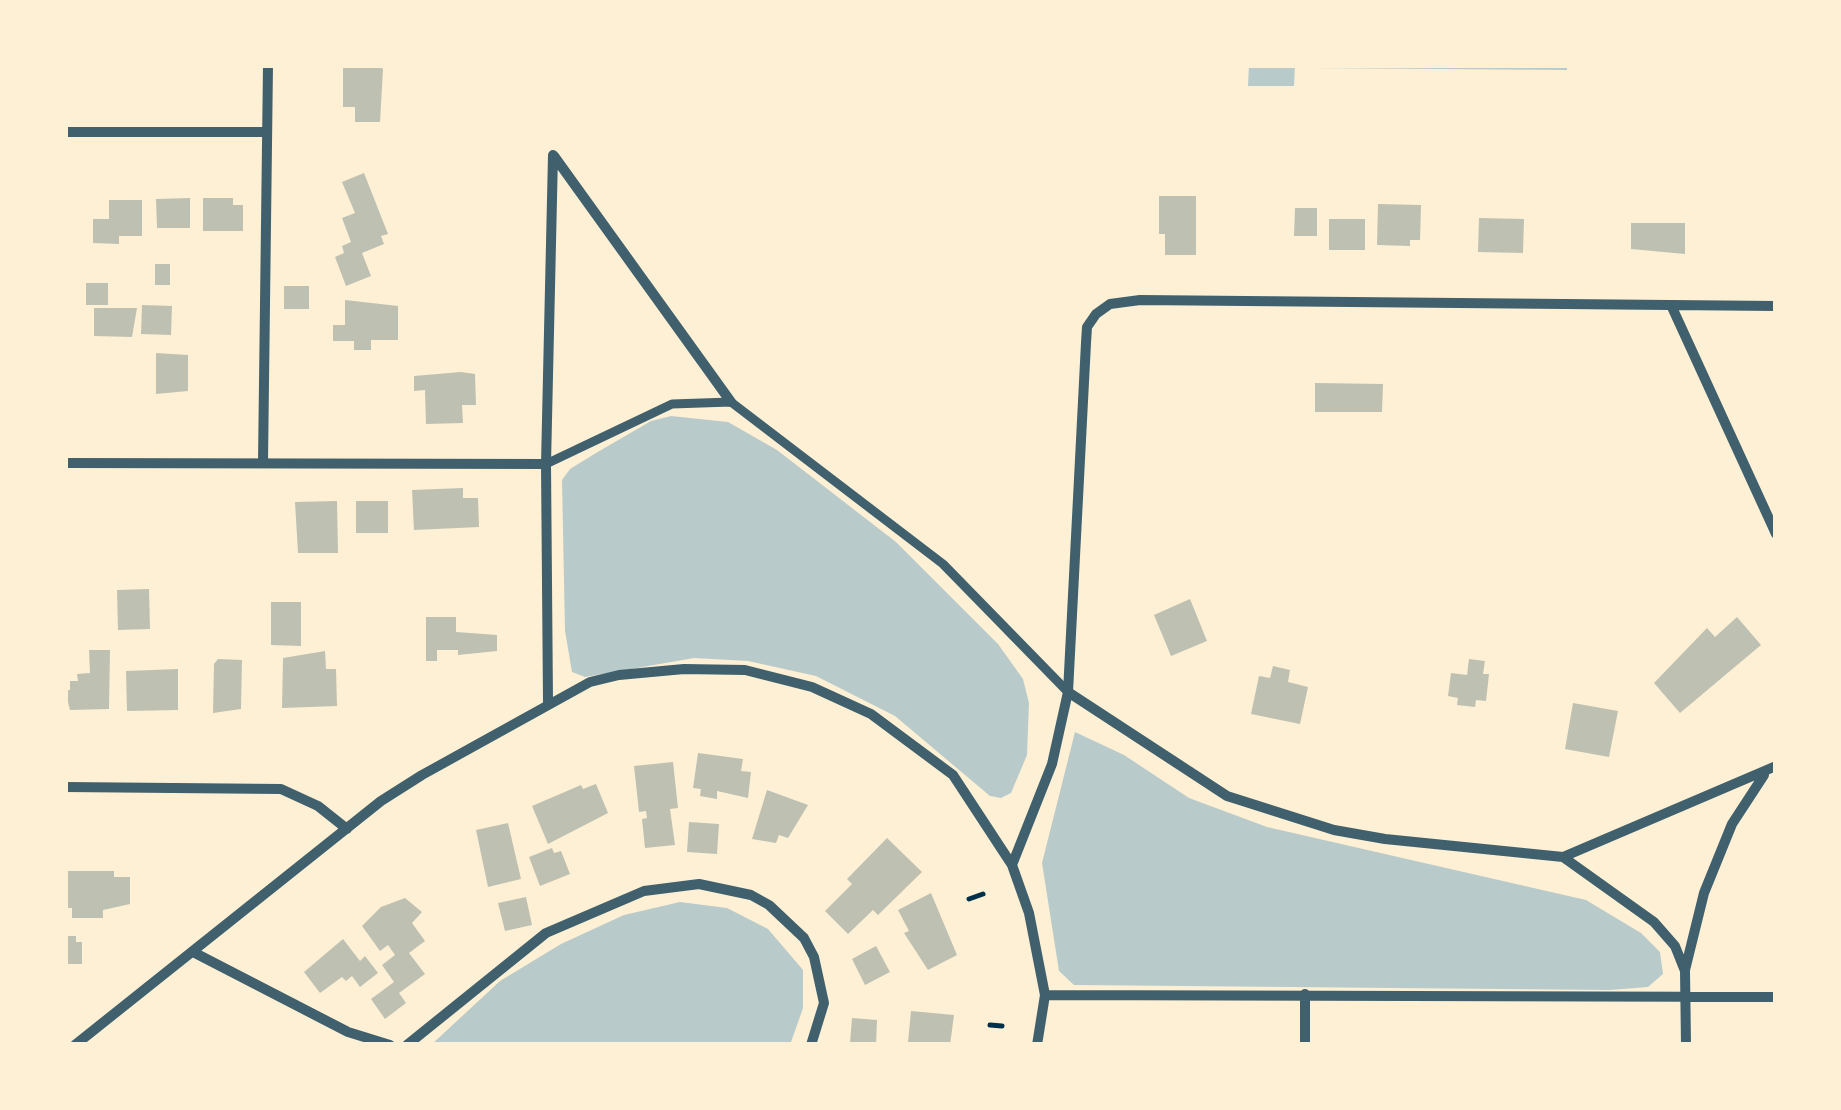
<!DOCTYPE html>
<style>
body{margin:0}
#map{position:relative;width:1841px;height:1110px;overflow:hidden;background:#fdf0d5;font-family:"Nunito Sans",sans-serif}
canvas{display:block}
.frame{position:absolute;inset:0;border:68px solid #fdf0d5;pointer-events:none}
</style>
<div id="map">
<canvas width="1841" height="1110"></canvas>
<div class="frame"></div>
</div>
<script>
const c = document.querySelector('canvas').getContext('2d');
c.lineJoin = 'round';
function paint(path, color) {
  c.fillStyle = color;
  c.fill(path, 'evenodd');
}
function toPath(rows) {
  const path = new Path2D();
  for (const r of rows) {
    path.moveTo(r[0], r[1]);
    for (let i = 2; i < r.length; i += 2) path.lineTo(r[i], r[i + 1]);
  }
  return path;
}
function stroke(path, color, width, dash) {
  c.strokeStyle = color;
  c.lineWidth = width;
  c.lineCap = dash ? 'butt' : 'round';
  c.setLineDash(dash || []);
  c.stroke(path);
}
paint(toPath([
 [1249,65,1295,65,1294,86,1248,86],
 [1310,65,1567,65,1567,70,1310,68],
 [671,416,728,422,777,450,896,542,998,644,1023,679,1029,703,1027,755,1011,793,1001,798,990,796,895,716,816,676,748,661,694,658,585,677,572,672,565,631,562,480,570,469,596,453,651,421],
 [1075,732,1124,755,1189,798,1267,827,1586,900,1641,933,1660,952,1663,974,1648,987,1610,990,1074,985,1059,971,1042,863],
 [680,902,727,908,768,929,803,970,803,1008,790,1045,431,1045,500,981,561,944,624,915]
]), '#b9caca');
paint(toPath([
 [343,65,378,65,383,69,380,122,355,122,355,107,343,107],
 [364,173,388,234,381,236,384,244,362,253,371,276,346,286,335,257,344,253,342,246,351,242,342,218,355,213,342,182],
 [1159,196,1196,196,1196,255,1165,255,1165,234,1159,234],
 [190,198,190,228,157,228,156,199],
 [203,198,233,198,233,205,243,205,243,231,203,231],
 [109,200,142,200,142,236,119,236,119,244,93,243,93,219,109,219],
 [1378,204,1421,205,1420,240,1410,240,1410,246,1377,245],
 [1295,208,1317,208,1317,236,1294,236],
 [1479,218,1524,219,1523,253,1478,252],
 [1329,219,1365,219,1365,250,1329,250],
 [1631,223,1685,223,1685,254,1631,249],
 [155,264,170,264,170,285,155,285],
 [86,283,108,283,108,305,86,305],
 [284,286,309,286,309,309,284,309],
 [345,300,398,306,398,340,371,340,371,350,354,350,354,341,333,341,333,325,345,325],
 [142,305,172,306,171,335,141,334],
 [94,308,137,308,132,337,94,336],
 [156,353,188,355,188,391,156,394],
 [461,372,475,374,476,405,462,405,463,423,426,424,425,390,414,391,414,376],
 [1315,383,1383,384,1382,412,1315,412],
 [463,488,463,498,478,498,479,527,414,530,412,490],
 [337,501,338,553,298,553,295,502],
 [356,501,388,501,388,533,356,533],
 [149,589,150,629,118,630,117,590],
 [1190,599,1207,641,1171,656,1154,615],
 [271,602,301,602,301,646,271,645],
 [426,617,456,617,456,632,497,635,497,651,458,655,458,650,437,650,437,661,426,661],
 [1737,617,1761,645,1680,713,1654,683,1707,628,1715,637],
 [89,650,110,650,109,709,70,710,65,690,70,690,70,681,78,681,77,674,90,673],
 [325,651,326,669,336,669,337,706,282,708,283,658],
 [218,659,242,660,241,709,213,713,214,664],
 [1469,659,1485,661,1483,674,1489,674,1486,701,1476,700,1475,707,1457,705,1458,698,1448,696,1451,673,1467,675],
 [1273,666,1290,670,1288,682,1308,687,1300,724,1251,714,1259,676,1270,678],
 [178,669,178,710,127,711,126,671],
 [1573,703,1618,711,1609,757,1565,749],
 [698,753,743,759,741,771,751,772,748,798,717,791,717,799,700,796,701,789,693,788],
 [673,762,678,808,670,809,675,845,645,848,642,819,647,818,646,811,639,812,634,766],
 [596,784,608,813,548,844,532,806,581,785,583,789],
 [767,790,808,805,788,838,779,835,776,843,752,839],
 [689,822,719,824,717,854,687,852],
 [508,823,521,879,488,887,476,830],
 [887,838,922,872,878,915,873,910,848,934,825,911,852,884,847,879],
 [552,848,554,853,561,851,570,874,540,886,529,857],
 [65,871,114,871,114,877,130,877,130,904,103,910,103,918,72,918,72,908,65,908],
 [931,893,957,955,928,970,904,933,909,931,898,910],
 [526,897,532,925,505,931,498,903],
 [405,898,422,912,412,923,425,941,409,953,425,974,399,993,406,1003,385,1019,371,999,394,982,382,965,395,955,388,945,380,951,362,926,381,907],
 [65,936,76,936,76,942,82,942,82,964,65,964],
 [343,939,360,961,365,956,378,973,360,987,352,976,346,981,342,977,320,993,304,972],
 [876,946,890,972,865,985,852,959],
 [911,1011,954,1015,950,1045,908,1042],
 [852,1018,877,1020,876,1045,850,1043]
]), '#bec0b2');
stroke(toPath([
 [969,899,983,894],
 [990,1025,1002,1026]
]), '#003049', 5);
stroke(toPath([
 [546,464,672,404,731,402,943,564,1068,692]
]), '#3f606c', 9);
stroke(toPath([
 [65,132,267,132],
 [554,156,731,402],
 [1671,305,1776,534],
 [263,462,268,65],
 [65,463,546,464],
 [1068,692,1227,796,1334,830,1385,839,1563,857,1776,766],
 [548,702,546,464,553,155],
 [65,787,281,789,318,806,347,829],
 [1563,857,1654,922,1675,946,1685,971,1686,1045],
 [1012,865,1052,764,1068,692,1086,343,1087,327,1096,314,1110,304,1140,300,1776,306],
 [195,953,348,1032,390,1045],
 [1685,970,1704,893,1732,824,1764,775],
 [1305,994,1305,1045],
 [1045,995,1776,997],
 [75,1045,381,801,422,775,590,682,619,675,684,669,745,670,812,687,871,714,953,775,1012,865,1029,913,1045,995,1037,1045],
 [407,1045,546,933,644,891,699,884,751,895,769,905,804,938,814,957,824,1003,811,1045]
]), '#3f606c', 10);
</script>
